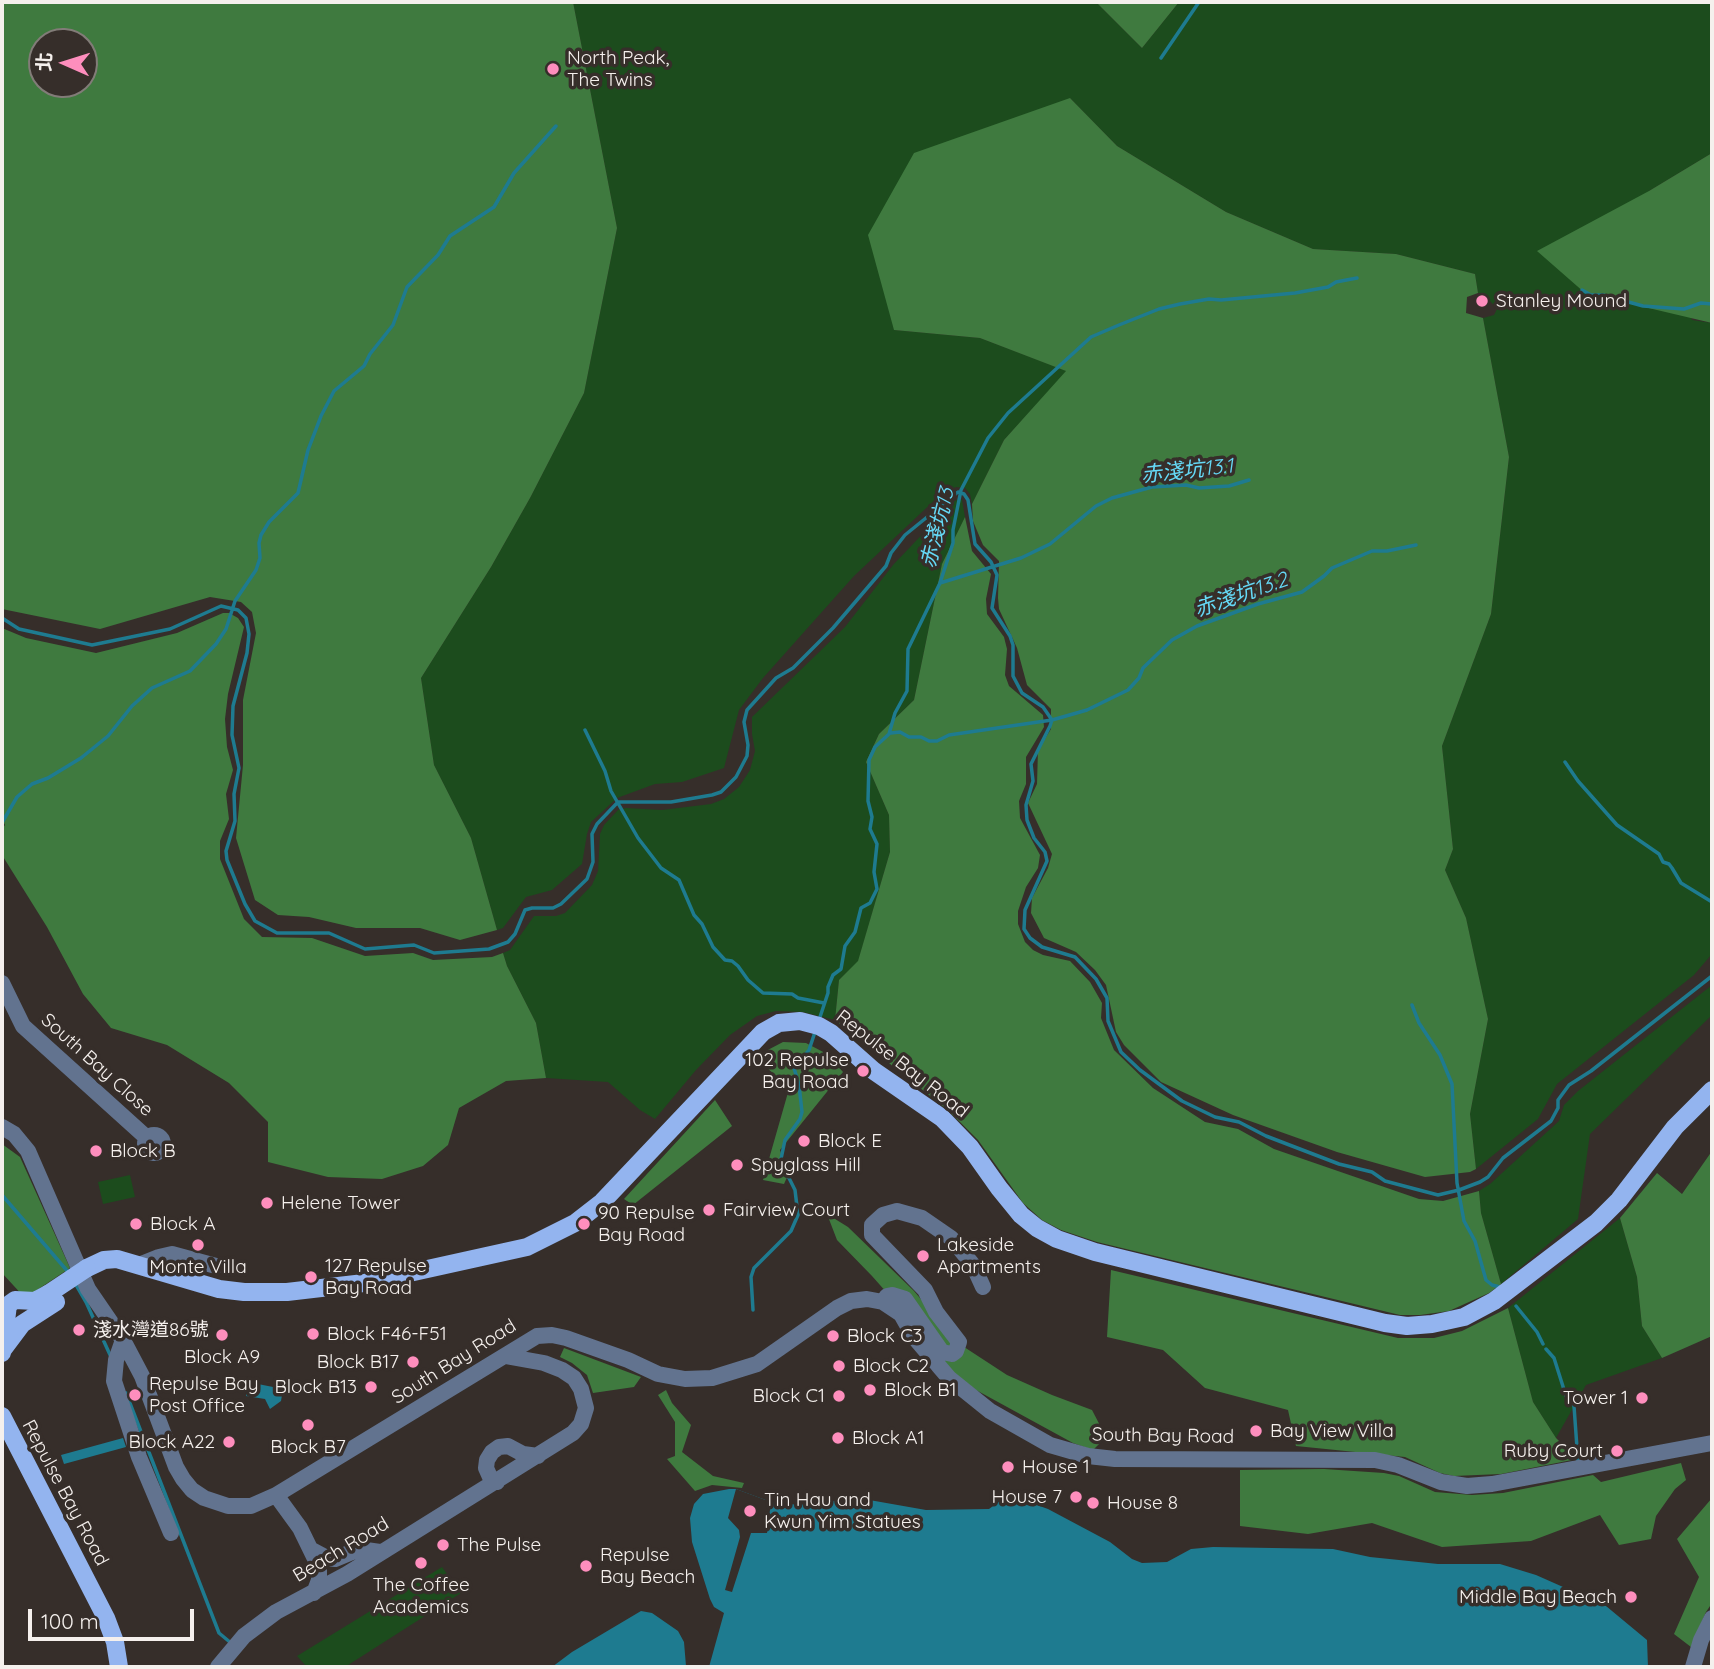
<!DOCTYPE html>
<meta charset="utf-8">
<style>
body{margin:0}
#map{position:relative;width:1714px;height:1669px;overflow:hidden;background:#362e2a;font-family:Quicksand,"Noto Sans TC",sans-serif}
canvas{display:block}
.frame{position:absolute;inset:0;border:4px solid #f5f0ed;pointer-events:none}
.north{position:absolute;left:28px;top:28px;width:70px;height:70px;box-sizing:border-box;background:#362e2a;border:2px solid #827c78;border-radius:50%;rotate:273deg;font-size:19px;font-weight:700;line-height:28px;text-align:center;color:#f5f0ed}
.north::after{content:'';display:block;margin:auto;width:24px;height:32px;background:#fe8ebd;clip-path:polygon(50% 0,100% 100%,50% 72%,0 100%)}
.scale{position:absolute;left:28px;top:1609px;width:166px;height:32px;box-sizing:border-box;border:4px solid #f5f0ed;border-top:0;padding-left:9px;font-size:21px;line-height:24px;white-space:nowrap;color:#f5f0ed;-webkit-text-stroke:5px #362e2a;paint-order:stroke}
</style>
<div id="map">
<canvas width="1714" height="1669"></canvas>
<div class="frame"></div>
<div class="north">北</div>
<div class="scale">100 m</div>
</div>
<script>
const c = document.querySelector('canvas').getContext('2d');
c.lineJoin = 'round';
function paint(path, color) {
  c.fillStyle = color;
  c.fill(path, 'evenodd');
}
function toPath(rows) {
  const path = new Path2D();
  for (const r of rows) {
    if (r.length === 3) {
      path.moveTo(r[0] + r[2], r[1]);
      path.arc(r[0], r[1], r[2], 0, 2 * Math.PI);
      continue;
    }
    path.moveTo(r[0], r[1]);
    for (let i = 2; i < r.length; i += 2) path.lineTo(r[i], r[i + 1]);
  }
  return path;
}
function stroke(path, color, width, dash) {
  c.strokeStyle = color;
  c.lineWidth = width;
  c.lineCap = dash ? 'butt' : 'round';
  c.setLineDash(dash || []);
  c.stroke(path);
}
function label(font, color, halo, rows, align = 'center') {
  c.font = font + ' Quicksand,"Noto Sans TC",sans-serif';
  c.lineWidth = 7;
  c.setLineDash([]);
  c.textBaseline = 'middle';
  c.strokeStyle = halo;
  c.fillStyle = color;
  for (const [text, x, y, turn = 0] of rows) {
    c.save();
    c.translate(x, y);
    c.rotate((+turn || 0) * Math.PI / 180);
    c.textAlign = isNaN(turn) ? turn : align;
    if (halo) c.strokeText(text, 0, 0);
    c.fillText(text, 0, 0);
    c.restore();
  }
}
paint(toPath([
 [573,2,1096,2,1142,48,1179,2,1712,2,1712,153,1649,191,1692,320,1712,323,1712,948,1711,955,1694,975,1557,1084,1538,1119,1476,1169,1470,1114,1488,1019,1466,918,1445,870,1453,849,1442,746,1491,614,1509,457,1483,318,1494,315,1497,309,1484,294,1478,293,1475,274,1396,254,1313,249,1226,212,1117,146,1070,98,894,330,980,338,1067,371,1004,440,972,504,970,494,965,488,956,487,939,496,854,576,763,678,739,710,724,768,682,782,655,784,617,798,591,822,587,834,582,864,552,890,526,897,503,928,497,930,471,838,434,765,421,678,491,567,530,498,584,393,617,228],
 [958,499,962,500,965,517,942,564,914,700,879,734,866,762,889,815,890,852,858,962,839,980,835,1020,803,1012,776,1011,757,1016,730,1035,696,1070,655,1119,640,1110,608,1082,546,1078,536,1023,507,966,503,953,510,950,534,916,556,916,565,913,592,885,598,871,600,834,604,825,618,810,626,808,662,810,711,804,724,799,739,787,750,770,755,751,752,734,752,717,845,627,893,565,952,503],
 [1712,985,1712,1015,1590,1134,1578,1219,1501,1284,1481,1213,1479,1191,1490,1184,1559,1121,1564,1105,1578,1091],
 [130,1175,135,1197,103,1204,98,1182],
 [1620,1218,1637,1277,1642,1326,1662,1358,1586,1385,1556,1438,1533,1402,1508,1308],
 [442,1567,461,1593,345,1667,307,1667,297,1656]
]), '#1c4c1d');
paint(toPath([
 [2,2,573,2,617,228,584,393,530,498,491,567,421,678,434,765,471,838,497,930,460,940,420,928,356,928,309,917,278,915,255,900,236,838,243,765,243,700,256,633,252,612,241,602,210,597,100,629,2,609],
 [42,42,84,42,84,84,42,84],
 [1096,2,1179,2,1142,48],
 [1070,98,1117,146,1226,212,1313,249,1396,254,1475,274,1478,293,1467,297,1466,313,1483,318,1509,457,1491,614,1442,746,1453,849,1445,870,1466,918,1488,1019,1470,1114,1476,1169,1470,1172,1425,1177,1337,1152,1233,1115,1161,1082,1124,1045,1116,1032,1106,985,1095,970,1076,952,1044,938,1031,913,1032,898,1048,868,1052,854,1028,803,1037,784,1038,750,1051,729,1051,709,1027,685,1017,648,999,609,998,598,999,561,983,545,973,521,972,504,1004,440,1066,371,980,338,894,330,868,235,914,153],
 [1712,153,1712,323,1585,293,1537,251,1649,191],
 [965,517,972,551,991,574,986,599,987,614,1004,637,1007,649,1005,675,1009,686,1043,715,1044,727,1026,757,1026,784,1019,801,1020,818,1040,855,1038,868,1026,887,1018,911,1018,924,1025,942,1033,950,1043,955,1070,961,1090,982,1102,1003,1101,1018,1114,1050,1153,1088,1205,1122,1238,1129,1274,1149,1419,1199,1443,1201,1479,1191,1481,1213,1501,1284,1489,1293,1449,1311,1420,1315,1400,1315,1097,1242,1061,1230,1042,1220,1023,1203,978,1140,949,1111,835,1020,839,980,858,961,890,852,889,815,866,762,879,734,914,700,942,564],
 [223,613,229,613,238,618,244,627,228,694,225,719,227,747,233,770,226,794,229,819,220,841,220,859,244,919,262,937,312,938,365,956,413,953,433,960,492,957,503,953,507,966,536,1023,546,1078,506,1081,459,1108,448,1145,423,1166,382,1179,328,1177,268,1162,268,1122,229,1083,167,1045,111,1028,83,994,47,927,2,855,2,829,5,825,2,819,2,628,26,638,96,653,177,633],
 [783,1042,806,1043,827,1054,843,1072,780,1150,788,1175,784,1184,763,1180,789,1089,760,1061,762,1053],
 [715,1100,732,1126,633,1205,624,1199],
 [1712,1132,1712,1336,1662,1358,1642,1326,1637,1277,1620,1218,1657,1173,1682,1194,1712,1151],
 [2,1144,20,1157,70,1268,25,1298,2,1273],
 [827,1214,848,1227,914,1291,958,1343,1007,1375,1052,1395,1092,1410,1106,1437,1093,1450,1073,1443,976,1390,934,1358,903,1311,872,1276,837,1240],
 [1111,1270,1398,1338,1434,1338,1462,1331,1508,1308,1533,1402,1556,1438,1577,1459,1501,1474,1454,1476,1440,1473,1405,1457,1296,1446,1288,1410,1205,1388,1163,1350,1107,1337],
 [564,1348,641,1377,634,1387,593,1393,587,1375,572,1363,560,1357],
 [666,1390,672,1403,691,1425,682,1452,713,1476,744,1483,742,1488,712,1485,695,1491,667,1459,675,1456,675,1422,658,1395],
 [1681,1463,1686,1480,1675,1489,1656,1516,1651,1539,1619,1545,1600,1515,1531,1541,1442,1547,1372,1523,1308,1534,1240,1526,1240,1470,1324,1469,1384,1473,1399,1476,1435,1492,1472,1495,1503,1493,1593,1475,1601,1482],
 [1712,1498,1712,1603,1706,1612,1691,1647,1674,1634,1699,1577,1677,1539]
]), '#3f7a3f');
paint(toPath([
 [248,1382,283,1389,281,1401,270,1409,265,1399,246,1396],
 [123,1438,126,1447,64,1464,61,1455],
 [729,1489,736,1489,771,1502,799,1505,858,1498,926,1510,989,1509,1000,1501,1034,1504,1048,1509,1110,1542,1132,1559,1142,1563,1167,1562,1191,1549,1213,1547,1333,1549,1370,1557,1438,1564,1500,1564,1536,1575,1606,1606,1647,1640,1648,1667,709,1667,724,1613,714,1607,710,1599,692,1542,690,1518,694,1504,703,1494],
 [641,1611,652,1613,678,1631,684,1642,686,1666,552,1667,572,1652]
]), '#1e7b90');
paint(toPath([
 [736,1489,771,1502,767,1533,751,1533,732,1592,725,1590,740,1537,739,1530,728,1518]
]), '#362e2a');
stroke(toPath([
 [1161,58,1199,2],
 [1582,290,1591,295,1603,295,1643,306,1684,309,1701,303,1712,304],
 [940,583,1021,558,1050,544,1096,506,1112,498,1152,487,1186,485,1199,488,1229,486,1249,480],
 [2,618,19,629,92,645,170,629,221,606,238,610,246,618,249,634,247,653,233,706,232,735,239,768,234,794,235,821,226,851,227,860,245,904,255,921,277,933,329,933,365,949,414,945,434,953,489,949,508,942,515,934,525,910,532,908,553,908,561,904,587,879,593,862,592,834,597,824,618,802,671,802,712,795,721,792,736,777,747,756,748,745,744,722,747,710,776,678,793,668,833,628,886,566,891,553,905,535,958,492,964,494,968,500,975,544,991,562,997,575,992,608,1010,636,1013,645,1013,676,1022,693,1043,707,1052,720,1050,726,1031,764,1033,781,1026,805,1027,820,1034,838,1045,852,1047,861,1025,910,1024,929,1030,938,1042,947,1075,957,1096,979,1107,998,1108,1021,1121,1052,1140,1070,1182,1101,1215,1117,1239,1122,1266,1136,1339,1164,1372,1172,1385,1181,1438,1195,1459,1190,1480,1182,1488,1177,1503,1158,1551,1121,1558,1108,1558,1100,1569,1085,1591,1071,1712,976],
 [585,730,605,771,611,791,638,838,661,868,679,880,694,915,702,924,713,947,725,960,732,961,738,966,748,980,763,993,792,994,798,998,824,1003],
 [891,733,900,732,909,737,921,737,929,741,937,741,949,735,1052,720,1087,710,1128,690,1139,678,1143,668,1172,640,1197,626,1258,604,1302,592,1324,576,1332,568,1372,551,1387,551,1416,545],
 [1565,762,1578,781,1617,825,1659,854,1663,862,1669,864,1672,868,1681,883,1712,902],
 [3,821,17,797,32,784,48,778,81,758,108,736,132,706,152,688,190,671,216,644,226,629,235,601,256,570,260,558,259,543,261,535,269,522,298,493,308,450,321,416,334,391,364,366,370,354,393,325,407,287,438,255,450,236,494,207,514,173,556,126],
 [1412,1005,1419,1023,1440,1055,1452,1084,1457,1183,1464,1221,1475,1241,1486,1280,1492,1285,1500,1287],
 [820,1017,828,993,828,987,833,975,841,969,845,946,855,932,861,908,870,903,877,889,874,872,877,844,870,829,872,817,868,801,869,760,875,747,889,734,895,713,907,691,908,649,940,583,953,543,953,530,961,490,988,438,1008,413,1091,337,1119,325,1159,309,1180,304,1209,299,1221,300,1295,293,1328,287,1336,282,1357,278],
 [2,1195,69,1273],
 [75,1283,86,1302,111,1357],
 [1516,1306,1537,1332,1543,1344],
 [753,1310,751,1277,754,1268,791,1231,798,1215,795,1190,789,1178,784,1174,781,1159,785,1140,800,1119,802,1112,799,1085,794,1068,809,1050,815,1032],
 [1546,1349,1554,1358,1566,1396,1574,1406,1578,1462],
 [126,1393,219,1633,231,1643]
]), '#1e7b90', 3.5);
stroke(toPath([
 [2,983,23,1026,147,1138],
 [2,1127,14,1134,28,1151,88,1289,123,1340,142,1376,176,1467,183,1479,192,1490,204,1498,228,1506,251,1506,276,1495,537,1336,552,1335,566,1338,628,1360,658,1374,685,1379,712,1378,757,1364,837,1308,851,1301,867,1299,883,1302,901,1314,914,1337,949,1378,990,1411,1050,1445,1088,1456,1115,1459,1375,1460,1398,1465,1441,1482,1467,1486,1492,1484,1712,1443],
 [154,1144,9],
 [139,1265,159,1257,172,1254,216,1266],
 [883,1302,887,1296,892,1295,905,1299,942,1352,952,1354,956,1351,959,1342,936,1312,925,1290,872,1235,872,1225,883,1215,897,1211,922,1218,951,1238,973,1265,983,1287],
 [123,1340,116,1360,114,1381,139,1457,171,1533],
 [497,1482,490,1477,486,1468,487,1460,492,1452,499,1447,508,1446,523,1454,538,1456],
 [276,1495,300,1528,319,1567,319,1580,314,1593],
 [312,1550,327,1558,335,1559,359,1549,380,1552],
 [218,1667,244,1636,276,1612,347,1574,573,1433,581,1424,586,1408,581,1389,574,1378,562,1370,544,1363,505,1356],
 [1693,1667,1701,1640,1712,1618]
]), '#62738f', 16);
stroke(toPath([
 [87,1268,104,1260,117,1259,219,1289,244,1292,287,1292,364,1283,527,1247,575,1223,602,1202,763,1032,779,1023,800,1021,819,1026,831,1033,874,1071,942,1118,970,1147,999,1188,1021,1215,1037,1228,1057,1239,1095,1252,1385,1323,1407,1326,1432,1324,1464,1317,1494,1301,1596,1223,1619,1200,1675,1127,1712,1090],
 [4,1348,22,1324,56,1302],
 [2,1353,8,1305,15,1300,35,1301,48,1294],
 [2,1416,106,1618,115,1642,119,1667]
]), '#93b4ef', 18);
stroke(toPath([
 [48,1294,87,1268]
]), '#93b4ef', 18);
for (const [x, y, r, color] of [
 [553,69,7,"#fe8ebd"],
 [1482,301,7,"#fe8ebd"],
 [863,1071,7,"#fe8ebd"],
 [804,1141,7,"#fe8ebd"],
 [96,1151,7,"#fe8ebd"],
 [737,1165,7,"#fe8ebd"],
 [267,1203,7,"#fe8ebd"],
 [709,1210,7,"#fe8ebd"],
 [136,1224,7,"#fe8ebd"],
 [584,1224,7,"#fe8ebd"],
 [198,1245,7,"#fe8ebd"],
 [923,1256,7,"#fe8ebd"],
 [311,1277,7,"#fe8ebd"],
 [79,1330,7,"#fe8ebd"],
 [313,1334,7,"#fe8ebd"],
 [222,1335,7,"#fe8ebd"],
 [833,1336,7,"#fe8ebd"],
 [413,1362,7,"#fe8ebd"],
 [839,1366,7,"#fe8ebd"],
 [371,1387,7,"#fe8ebd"],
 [870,1390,7,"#fe8ebd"],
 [135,1395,7,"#fe8ebd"],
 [839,1396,7,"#fe8ebd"],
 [1642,1398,7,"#fe8ebd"],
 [308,1425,7,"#fe8ebd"],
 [1256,1431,7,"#fe8ebd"],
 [838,1438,7,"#fe8ebd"],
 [229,1442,7,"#fe8ebd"],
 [1617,1451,7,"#fe8ebd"],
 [1008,1467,7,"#fe8ebd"],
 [1076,1497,7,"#fe8ebd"],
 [1093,1503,7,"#fe8ebd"],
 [750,1511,7,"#fe8ebd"],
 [443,1545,7,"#fe8ebd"],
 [421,1563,7,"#fe8ebd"],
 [586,1566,7,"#fe8ebd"],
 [1631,1597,7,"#fe8ebd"]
]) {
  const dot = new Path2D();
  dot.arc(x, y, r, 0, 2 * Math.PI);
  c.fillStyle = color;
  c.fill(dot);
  stroke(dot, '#362e2a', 2.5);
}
label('19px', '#f5f0ed', '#362e2a', [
 ["North Peak,",567,58],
 ["The Twins",567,80],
 ["Stanley Mound",1496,301],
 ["102 Repulse",849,1060,"right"],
 ["Bay Road",849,1082,"right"],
 ["Block E",818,1141],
 ["Block B",110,1151],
 ["Spyglass Hill",751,1165],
 ["Helene Tower",281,1203],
 ["Fairview Court",723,1210],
 ["90 Repulse",598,1213],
 ["Bay Road",598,1235],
 ["Block A",150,1224],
 ["Lakeside",937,1245],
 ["Apartments",937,1267],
 ["127 Repulse",325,1266],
 ["Bay Road",325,1288],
 ["Monte Villa",198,1267,"center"],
 ["淺水灣道86號",93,1330],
 ["Block F46-F51",327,1334],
 ["Block C3",847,1336],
 ["Block A9",222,1357,"center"],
 ["Block B17",399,1362,"right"],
 ["Block C2",853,1366],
 ["Repulse Bay",149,1384],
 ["Post Office",149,1406],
 ["Block B13",357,1387,"right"],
 ["Block B1",884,1390],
 ["Block C1",825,1396,"right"],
 ["Tower 1",1628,1398,"right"],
 ["Bay View Villa",1270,1431],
 ["Block A1",852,1438],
 ["Block A22",215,1442,"right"],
 ["Block B7",308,1447,"center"],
 ["Ruby Court",1603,1451,"right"],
 ["House 1",1022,1467],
 ["House 7",1062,1497,"right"],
 ["Tin Hau and",764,1500],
 ["Kwun Yim Statues",764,1522],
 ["House 8",1107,1503],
 ["The Pulse",457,1545],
 ["Repulse",600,1555],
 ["Bay Beach",600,1577],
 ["The Coffee",421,1585,"center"],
 ["Academics",421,1607,"center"],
 ["Middle Bay Beach",1617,1597,"right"]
], 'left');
label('19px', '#f5f0ed', '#362e2a', [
 ["Repulse Bay Road",902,1064,38],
 ["South Bay Close",97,1065,42],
 ["South Bay Road",454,1362,-32],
 ["South Bay Road",1163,1436,1],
 ["Repulse Bay Road",65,1493,62],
 ["Beach Road",341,1550,-31]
]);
label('italic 21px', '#65d9f6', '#362e2a', [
 ["赤淺坑13.1",1187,471,-6],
 ["赤淺坑13",938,528,-76],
 ["赤淺坑13.2",1241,595,-19]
]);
</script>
